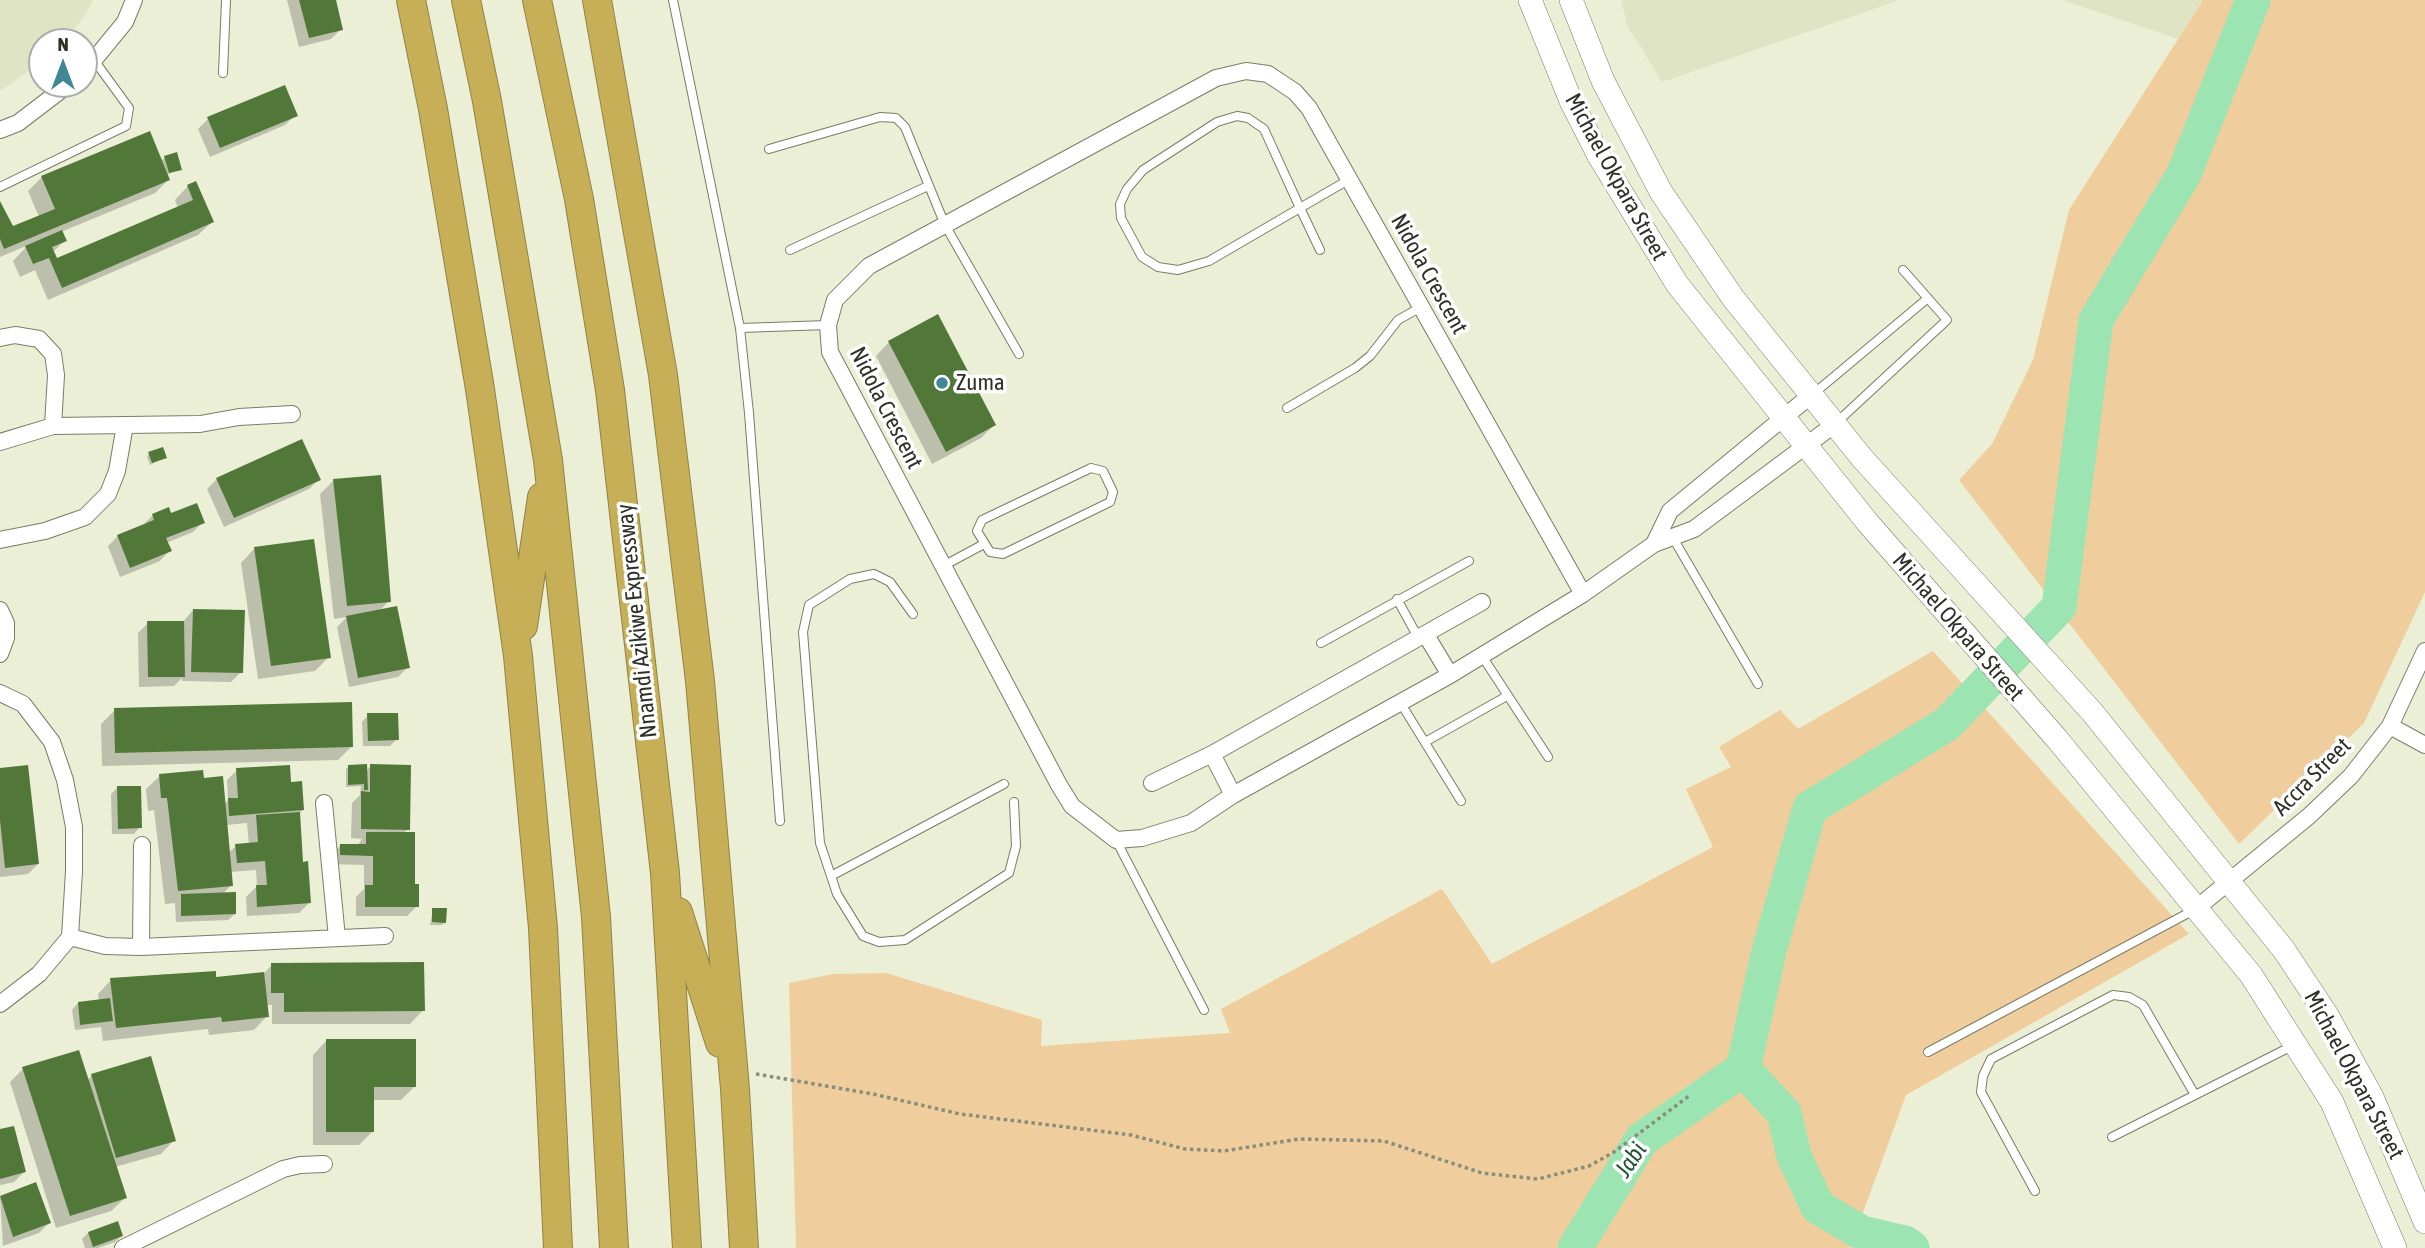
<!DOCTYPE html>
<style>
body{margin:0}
#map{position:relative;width:2425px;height:1248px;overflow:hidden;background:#ebefd6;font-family:"Asap Condensed",sans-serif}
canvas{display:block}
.north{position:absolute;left:28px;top:28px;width:70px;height:70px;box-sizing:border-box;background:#fff;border:2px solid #acaca9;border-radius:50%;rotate:0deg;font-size:19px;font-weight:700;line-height:28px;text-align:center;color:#2f3027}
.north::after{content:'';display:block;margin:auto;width:24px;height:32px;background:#428795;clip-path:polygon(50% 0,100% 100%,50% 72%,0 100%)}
</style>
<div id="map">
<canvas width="2425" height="1248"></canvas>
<div class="north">N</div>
</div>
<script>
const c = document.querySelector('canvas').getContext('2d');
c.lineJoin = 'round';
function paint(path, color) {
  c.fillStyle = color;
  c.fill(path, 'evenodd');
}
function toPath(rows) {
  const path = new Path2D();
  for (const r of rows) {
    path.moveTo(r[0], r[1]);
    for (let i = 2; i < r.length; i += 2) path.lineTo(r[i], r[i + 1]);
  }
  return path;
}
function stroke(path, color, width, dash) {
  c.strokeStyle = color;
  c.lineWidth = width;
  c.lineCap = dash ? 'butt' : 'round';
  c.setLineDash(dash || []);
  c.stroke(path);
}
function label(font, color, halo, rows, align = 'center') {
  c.font = font + ' "Asap Condensed",sans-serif';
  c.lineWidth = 7;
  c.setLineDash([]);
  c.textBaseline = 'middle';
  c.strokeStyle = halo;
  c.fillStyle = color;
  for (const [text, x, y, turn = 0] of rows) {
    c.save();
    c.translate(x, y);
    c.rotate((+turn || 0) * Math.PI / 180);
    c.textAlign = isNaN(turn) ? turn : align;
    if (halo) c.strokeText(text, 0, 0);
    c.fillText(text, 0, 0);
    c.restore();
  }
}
paint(toPath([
 [0,0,93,0,83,19,62,42,42,42,42,62,0,91],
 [1621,0,1900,0,1662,82,1627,25],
 [2062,0,2203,0,2178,39]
]), '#dfe4c4');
paint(toPath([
 [2203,0,2425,0,2425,592,2364,723,2239,844,1959,480,1992,444,2033,360,2069,210],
 [1933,651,2189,934,1906,1095,1850,1248,796,1248,789,983,833,974,886,973,1042,1020,1041,1046,1230,1033,1221,1009,1442,889,1492,964,1713,847,1686,789,1731,767,1719,747,1780,710,1798,729]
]), '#f0cd9c');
paint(toPath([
 [287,0,334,0,341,29,331,39,299,47],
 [295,115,285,125,210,157,198,129,208,119],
 [165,157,180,169,166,175,168,180,155,193,61,232,65,240,53,252,57,261,178,208,175,200,188,186,212,222,198,235,48,300,35,270,20,277,13,261,28,245,0,257,0,203,12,228,39,217,28,191,42,177,160,162],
 [889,342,994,425,981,438,932,464,876,356],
 [149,454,165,457,150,465,147,457],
 [217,479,319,479,309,489,224,527,207,489],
 [334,480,389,601,379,611,408,667,398,677,349,687,337,627,347,617,334,619,320,494],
 [153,515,203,522,193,532,166,543,169,551,160,561,120,577,108,546,118,536,143,525],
 [254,549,329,657,315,671,258,679,241,563],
 [193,610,241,672,231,682,182,681,182,678,174,686,139,687,138,633,148,623,183,622],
 [115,710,352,746,338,760,102,766,101,724],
 [368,715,397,739,390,746,363,746,362,722],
 [371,766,408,829,403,834,417,906,407,916,356,916,356,897,364,889,364,865,330,864,330,856,340,846,357,846,362,839,351,838,352,803,360,795,361,786,346,787,346,769,348,767,366,771],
 [0,769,38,864,28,874,0,877],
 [237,770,290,784,303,810,298,814,302,864,309,903,299,913,247,916,246,897,257,886,256,870,230,872,231,885,223,894,235,914,228,920,176,922,175,903,165,904,154,810,148,811,146,789,160,776,202,780,224,805,228,800,227,780],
 [247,823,249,845,236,846,228,853,226,825],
 [117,788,140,827,134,834,112,834,111,794],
 [433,909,445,922,442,925,430,925],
 [272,965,423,1010,410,1024,272,1024,272,1005,266,1005,267,1016,254,1030,209,1035,208,1029,103,1041,101,1027,75,1030,72,1010,78,1003,99,1001,98,994,111,980,166,974,167,978,215,979,264,973],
 [326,1041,415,1086,401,1100,372,1100,372,1132,359,1145,313,1145,313,1055],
 [23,1069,87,1081,92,1075,174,1140,161,1154,115,1167,125,1198,111,1211,56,1228,10,1082],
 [0,1131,24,1172,14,1182,0,1185],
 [35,1185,49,1223,39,1233,3,1246,0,1198],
 [88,1233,121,1236,115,1242,98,1248,85,1248,82,1239]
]), '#0003');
stroke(toPath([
 [1743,1069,1769,951,1810,808,1947,724,2059,607,2096,320,2184,174,2253,0],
 [1743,1069,1784,1113,1794,1156,1818,1207,1862,1233,1905,1243,1912,1248],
 [1575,1248,1642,1139,1743,1069]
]), '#9ce5b3', 35);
paint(toPath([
 [299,0,336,0,343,30,309,38],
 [285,85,298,116,220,148,207,117],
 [150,131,170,180,4,249,0,239,0,201,13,226,55,209,41,176],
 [177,152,182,170,169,173,164,156],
 [196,181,214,222,62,288,49,258,33,264,25,246,62,230,67,241,52,247,57,258,193,200,187,185],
 [938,314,996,425,946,452,888,341],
 [302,439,321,480,234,518,216,478],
 [163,447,167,458,152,463,148,452],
 [381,475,391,602,347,606,333,479],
 [197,503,205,523,166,538,172,551,130,568,117,535,154,520,152,514,169,507,171,513],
 [314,539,331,658,271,666,254,547],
 [397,606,410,668,358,678,346,616],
 [193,609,245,610,243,673,191,672],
 [147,621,184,621,185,677,148,677],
 [352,702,353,747,115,753,114,708],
 [367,713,398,713,399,740,368,741],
 [367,764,368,790,364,790,364,784,348,785,348,765],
 [370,764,411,765,410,830,361,829,361,791,370,792],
 [28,765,39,864,5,868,0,820,0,768],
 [290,765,291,782,302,781,304,810,229,816,228,798,238,798,236,768],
 [203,770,204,778,223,776,233,886,178,891,167,798,161,798,159,774],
 [117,786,141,786,142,828,118,829],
 [300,812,303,862,308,861,311,903,257,907,256,885,267,885,265,861,237,863,235,844,258,842,256,815],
 [366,832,415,832,415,884,419,884,419,907,365,907,365,885,373,885,373,856,340,855,340,844,366,844],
 [236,892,236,914,181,916,181,894],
 [432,908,447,908,446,923,432,922],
 [424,962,425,1011,284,1012,284,993,271,993,271,963],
 [216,971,216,977,264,972,269,1017,222,1022,221,1017,116,1028,110,978],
 [110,998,113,1021,80,1025,78,1002],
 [326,1039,416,1039,416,1087,374,1087,374,1132,326,1132],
 [79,1050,127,1198,70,1216,22,1067],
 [151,1056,176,1141,116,1158,91,1074],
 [14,1126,26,1172,0,1179,0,1129],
 [36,1182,51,1223,13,1237,0,1196],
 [118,1221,123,1236,93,1247,88,1232]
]), '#527839');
const lane = toPath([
 [673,0,740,328,749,413,780,821],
 [223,73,226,0],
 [769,149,880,117,896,118,905,127,945,225,1019,354],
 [0,187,126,126,129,108,94,60],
 [790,250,928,186],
 [1320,250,1300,208,1264,129,1248,118,1237,116,1217,122,1143,170,1127,189,1120,204,1121,218,1142,257,1158,267,1178,270,1209,261,1300,208,1350,179],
 [740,328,828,325],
 [1812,395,1928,298],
 [1287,408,1355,368,1370,356,1398,320,1421,307],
 [1836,423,1947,320,1903,270],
 [1091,468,1103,471,1113,492,1110,502,1003,554,990,552,977,531,982,520,1091,468],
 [1673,538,1758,684],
 [943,566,984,544],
 [1397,599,1419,639],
 [913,614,890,582,874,574,850,579,809,605,803,632,820,843,837,894,863,936,879,942,905,940,1009,873,1016,846,1014,802],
 [1321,643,1469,561],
 [1482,656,1548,757],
 [1400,702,1461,801],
 [1425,742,1507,696],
 [1116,840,1204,1010],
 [831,876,1004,784],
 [1928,1052,2194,910],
 [2112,1137,2294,1045],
 [2035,1191,1981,1092,1983,1076,1991,1059,2113,995,2129,997,2143,1005,2195,1095]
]);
const street = toPath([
 [84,72,125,22,134,0],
 [0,130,18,123,69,84],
 [0,338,15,335,39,339,53,354,56,375,53,426],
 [0,442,53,426,200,424,239,417,292,414],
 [0,540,45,531,85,517,108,494,117,471,125,425],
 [1654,544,1670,511,1810,396],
 [1583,594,1309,108,1295,92,1268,74,1246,71,1216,78,869,266,835,300,828,325,830,352,1059,785,1072,806,1116,840,1142,838,1191,823,1233,795,1450,675,1583,594,1654,544,1694,529,1835,424],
 [0,610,6,623,6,638,0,654],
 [1426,635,1450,675],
 [0,693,23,704,52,742,65,780,74,827,74,871,70,937,39,974,0,1004],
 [2390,726,2425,745],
 [1212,754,1233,795],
 [1152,783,1212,754,1482,602],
 [324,803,337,938],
 [2198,907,2309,816,2351,776,2390,726,2425,651],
 [70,937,105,946,141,947,385,936],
 [141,947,142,845],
 [123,1248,283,1169,300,1165,324,1164]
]);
const secondary = toPath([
 [1530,0,1571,101,1599,156,1677,284,1868,523,2057,739,2251,975,2332,1102,2395,1248],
 [1571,0,1603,81,1661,192,1733,298,1862,458,2092,712,2284,950,2327,1015,2372,1097,2425,1222]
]);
const highway = toPath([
 [411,0,433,109,480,389,518,656,543,928,558,1248],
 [466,0,487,101,548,460,596,917,614,1248],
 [537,0,579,199,610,390,665,873,687,1248],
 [597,0,663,375,700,681,735,1089,744,1248],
 [523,626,542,497],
 [678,912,720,1043]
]);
stroke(lane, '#797d66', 10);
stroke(street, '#797d66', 18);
stroke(secondary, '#797d66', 24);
stroke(highway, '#918346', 30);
stroke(toPath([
 [756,1074,873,1094,960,1114,1131,1135,1185,1149,1224,1151,1299,1139,1384,1141,1482,1173,1538,1179,1589,1166,1614,1152,1689,1096]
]), '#8a8d7c', 3.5, [3.5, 3.5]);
stroke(lane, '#fff', 8);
stroke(street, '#fff', 16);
stroke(secondary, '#fff', 23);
stroke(highway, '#c6af56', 28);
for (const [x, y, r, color] of [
 [942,383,7,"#428795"]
]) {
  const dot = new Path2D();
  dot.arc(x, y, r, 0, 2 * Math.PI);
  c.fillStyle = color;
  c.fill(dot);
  stroke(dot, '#fff', 2.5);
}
label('23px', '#2f3027', '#fff', [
 ["Michael Okpara Street",1616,177,61],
 ["Nidola Crescent",1429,274,61],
 ["Nidola Crescent",886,408,63],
 ["Nnamdi Azikiwe Expressway",637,621,-96],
 ["Michael Okpara Street",1958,627,49],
 ["Accra Street",2312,777,-45],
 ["Michael Okpara Street",2354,1075,62]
]);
label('23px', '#2f3027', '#fff', [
 ["Zuma",956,383]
], 'left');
label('italic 24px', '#215535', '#fff', [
 ["Jabi",1631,1160,-56]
]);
</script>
